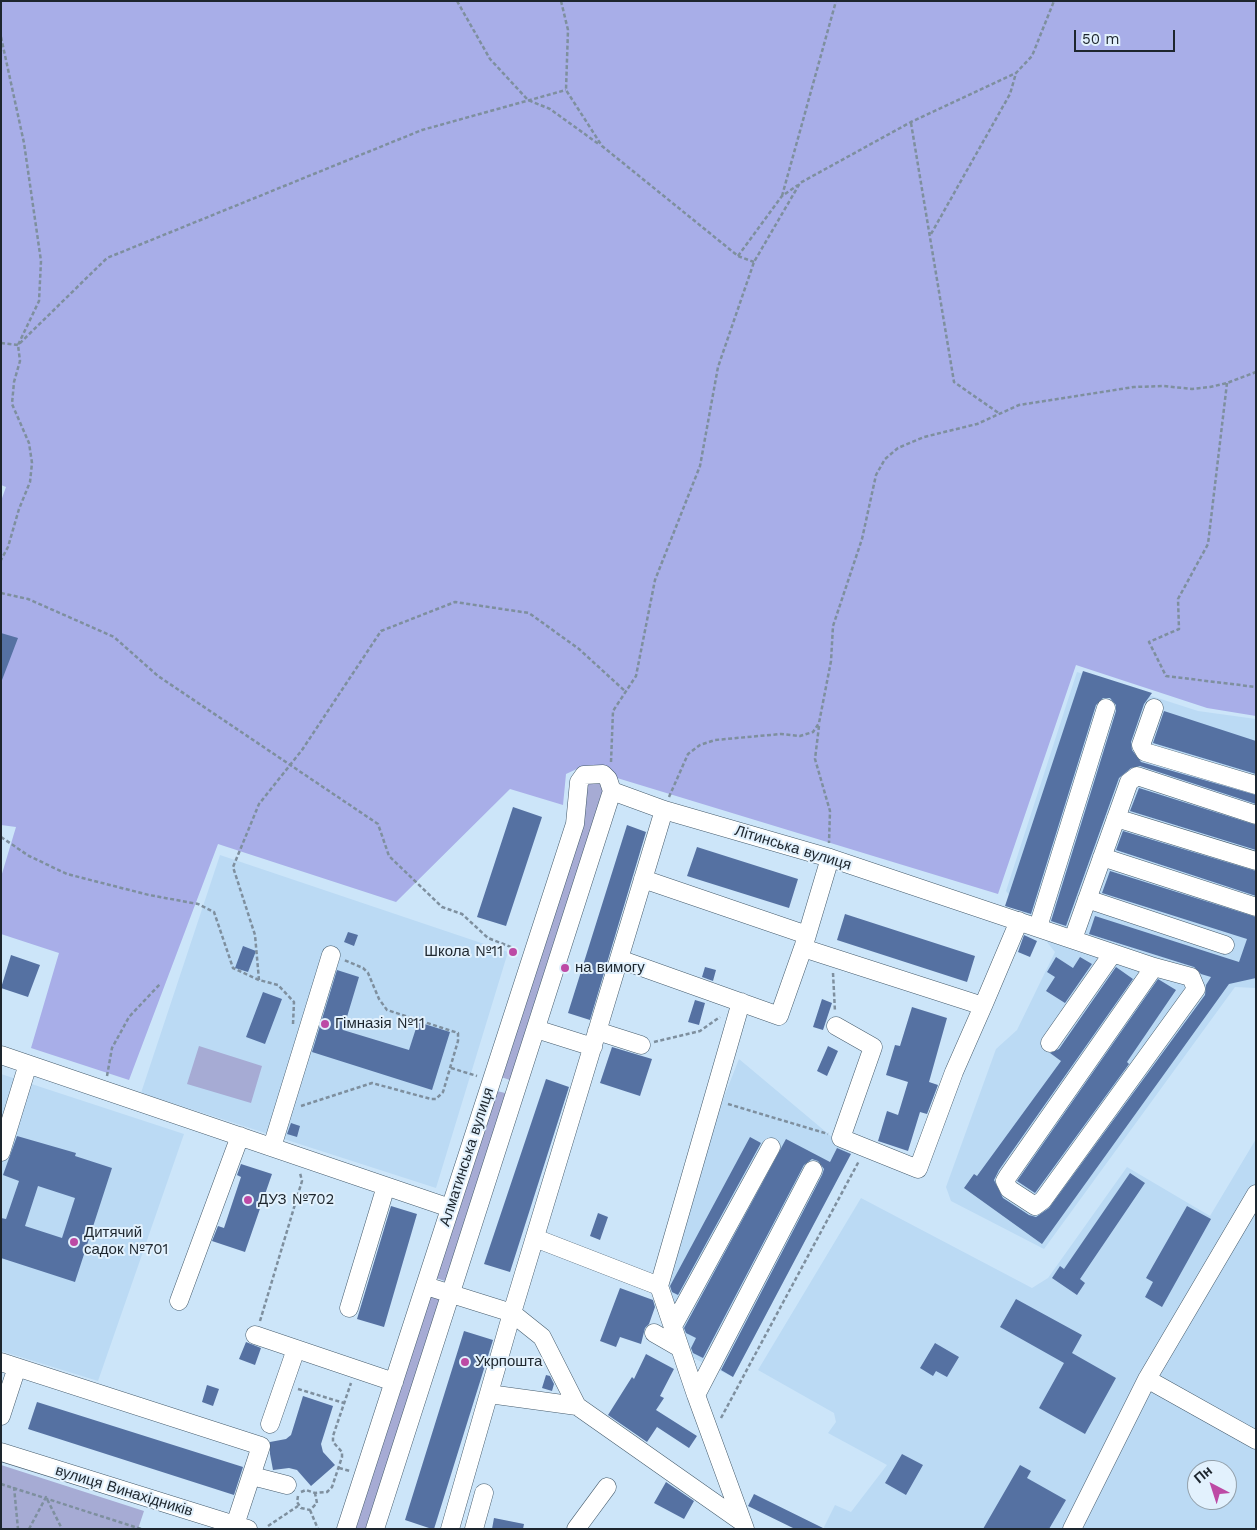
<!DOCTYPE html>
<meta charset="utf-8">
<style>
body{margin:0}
#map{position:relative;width:1257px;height:1530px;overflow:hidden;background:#cce5f9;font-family:"Work Sans",sans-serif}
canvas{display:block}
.frame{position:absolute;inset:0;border:2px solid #1d262e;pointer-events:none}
.north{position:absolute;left:1187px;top:1460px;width:50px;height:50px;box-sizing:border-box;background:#e2f1fd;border:1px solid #93a0aa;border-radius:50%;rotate:320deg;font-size:14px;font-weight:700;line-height:20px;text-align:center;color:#1d262e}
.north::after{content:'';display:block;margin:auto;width:18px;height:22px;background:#bd4aa5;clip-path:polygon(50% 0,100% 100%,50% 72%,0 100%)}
.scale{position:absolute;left:1074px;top:30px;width:101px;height:22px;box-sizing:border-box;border:2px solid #1d262e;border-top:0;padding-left:6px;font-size:15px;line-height:18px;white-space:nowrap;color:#1d262e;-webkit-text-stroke:4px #e2f1fd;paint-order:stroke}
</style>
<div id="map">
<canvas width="1257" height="1530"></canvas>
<div class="frame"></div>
<div class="north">Пн</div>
<div class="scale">50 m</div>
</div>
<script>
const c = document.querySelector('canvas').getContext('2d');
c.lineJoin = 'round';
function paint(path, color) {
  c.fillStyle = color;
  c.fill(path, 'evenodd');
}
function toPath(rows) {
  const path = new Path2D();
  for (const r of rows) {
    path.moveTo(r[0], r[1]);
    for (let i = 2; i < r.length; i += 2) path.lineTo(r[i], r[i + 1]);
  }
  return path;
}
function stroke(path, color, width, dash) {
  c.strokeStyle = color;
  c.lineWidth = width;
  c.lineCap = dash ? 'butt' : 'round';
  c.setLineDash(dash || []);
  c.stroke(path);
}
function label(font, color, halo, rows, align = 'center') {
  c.font = font + ' "Work Sans",sans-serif';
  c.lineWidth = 4;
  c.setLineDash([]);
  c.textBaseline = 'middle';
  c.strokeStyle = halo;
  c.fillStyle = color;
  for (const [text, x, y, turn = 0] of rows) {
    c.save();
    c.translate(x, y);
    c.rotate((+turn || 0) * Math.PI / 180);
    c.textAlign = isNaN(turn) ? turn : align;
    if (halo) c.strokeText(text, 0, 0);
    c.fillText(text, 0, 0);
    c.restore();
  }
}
paint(toPath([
 [1077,672,1198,711,1256,719,1256,988,1235,987,1044,1249,951,1201,946,1187,996,1049,1017,1030,1055,952,1006,891],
 [220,855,508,952,436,1188,141,1093],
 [739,1059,851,1153,733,1377,687,1355,656,1270],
 [1,1074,184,1134,98,1381,1,1351],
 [1256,1139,1256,1529,823,1529,835,1505,851,1512,887,1465,828,1433,836,1422,834,1413,758,1370,861,1198,1032,1288,1048,1278,1127,1167,1210,1216],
 [1197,1470,1227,1470,1227,1500,1197,1500]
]), '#bbdaf4');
paint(toPath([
 [593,779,602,782,605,788,513,1081,501,1077,585,785],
 [199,1046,262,1066,251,1103,187,1084],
 [497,1091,509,1094,448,1282,436,1278],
 [430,1293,442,1297,366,1529,352,1529],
 [1,1465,144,1511,138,1529,1,1529]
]), '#a6abd4');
paint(toPath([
 [1,1,1256,1,1256,716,1207,708,1076,665,998,894,581,767,566,774,563,805,510,789,396,902,218,844,129,1080,31,1048,59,953,1,934,1,877,16,827,1,825,1,501,6,487,1,485]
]), '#a8aee8');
paint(toPath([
 [1,633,18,638,2,680,1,679],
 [1083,671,1152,693,1144,704,1131,742,1132,750,1141,762,1256,795,1256,804,1140,766,1131,768,1119,778,1066,926,1051,921,1116,711,1116,705,1110,698,1103,698,1096,705,1031,914,1005,906],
 [1164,711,1256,741,1256,774,1153,743],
 [1139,788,1256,825,1256,850,1130,811],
 [513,807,542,817,506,926,477,917],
 [627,825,646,832,590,1020,568,1013],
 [1123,831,1256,871,1256,896,1116,850],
 [697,847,798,879,789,908,687,876],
 [1110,871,1256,917,1256,978,1229,984,1042,1244,964,1188,974,1174,977,1176,1061,1061,1050,1053,1059,1049,1116,967,1133,979,999,1170,994,1180,1003,1198,1029,1215,1036,1217,1049,1208,1205,995,1206,985,1211,977,1201,974,1194,967,1089,934,1095,916,1239,962,1247,939,1102,893],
 [845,914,975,956,967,982,837,940],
 [348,932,358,935,354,946,344,942],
 [1024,935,1037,941,1030,957,1018,952],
 [243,946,256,951,248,972,235,968],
 [11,955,40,965,28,997,1,988],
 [1056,957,1073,968,1080,957,1092,964,1065,1003,1046,991,1055,977,1047,972],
 [705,967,716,970,713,981,702,977],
 [337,970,359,977,343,1030,409,1050,418,1022,450,1032,432,1090,312,1052],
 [1158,979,1176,990,1127,1062,1129,1064,1035,1193,1017,1181],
 [263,992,282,999,265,1044,246,1037],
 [822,999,832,1003,823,1030,813,1027],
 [695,1000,705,1003,699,1025,688,1022],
 [912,1007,947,1018,929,1082,938,1085,927,1114,920,1112,908,1151,878,1141,887,1111,898,1115,908,1082,886,1075,895,1045,900,1046],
 [828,1046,838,1051,827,1076,817,1071],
 [612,1047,652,1059,640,1096,600,1083],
 [546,1079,569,1087,510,1272,484,1264],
 [291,1123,300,1126,297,1137,287,1134],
 [17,1136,76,1153,75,1156,112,1168,75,1282,1,1258,1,1218,6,1219,19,1181,3,1175],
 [38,1186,75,1198,62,1238,25,1226],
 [750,1137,761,1143,678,1295,672,1292,670,1286],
 [786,1139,830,1162,837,1148,851,1154,733,1377,721,1370,822,1175,824,1169,818,1161,812,1159,804,1165,703,1358,693,1353,691,1348,696,1338,686,1333,684,1328],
 [241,1164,272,1174,245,1252,212,1241,218,1226,224,1228,241,1177,237,1175],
 [1130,1173,1145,1183,1080,1279,1085,1283,1077,1295,1052,1278,1060,1266,1064,1269],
 [391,1206,417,1214,384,1327,357,1319],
 [1187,1206,1211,1219,1162,1307,1145,1297,1153,1282,1146,1278],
 [598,1213,608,1217,600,1240,590,1236],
 [620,1288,653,1300,655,1307,649,1324,645,1328,641,1344,620,1337,616,1347,600,1341],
 [1016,1299,1082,1335,1072,1353,1116,1378,1085,1434,1039,1408,1064,1363,1000,1327],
 [464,1331,493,1340,434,1529,432,1529,405,1520],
 [246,1342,261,1348,255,1365,239,1359],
 [935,1343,959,1357,947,1377,936,1371,933,1376,920,1368],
 [646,1354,674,1369,660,1396,664,1398,656,1410,697,1436,689,1448,657,1427,647,1442,608,1415,632,1377,634,1379],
 [546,1375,550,1376,554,1384,552,1391,542,1388],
 [207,1385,219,1389,213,1406,202,1402],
 [303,1396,333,1406,321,1444,323,1452,335,1465,311,1486,297,1470,289,1468,273,1470,270,1454,270,1442,286,1439,291,1435],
 [37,1402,243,1467,234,1495,28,1429],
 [902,1454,923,1465,906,1495,885,1483],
 [1020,1465,1031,1471,1027,1478,1066,1500,1049,1529,983,1529],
 [666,1482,694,1501,684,1519,654,1503],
 [754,1494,825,1529,795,1529,748,1506],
 [494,1518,524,1524,523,1529,492,1529]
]), '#5571a2');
const minor = toPath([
 [1154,708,1141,745,1145,752,1256,785],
 [612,791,664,810,830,858,1154,967,1191,977,1196,989,1043,1200,1035,1206,1009,1189,1005,1181,1008,1176,1154,967],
 [1116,818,1256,861],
 [1102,857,1256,907],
 [643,879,807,935],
 [1087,899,1225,945],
 [1038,927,1106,708],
 [1073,939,1129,782,1137,776,1256,815],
 [804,945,830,858],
 [619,959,779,1016,803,948,983,1006,1019,921],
 [836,1026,873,1047,841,1138,918,1169,954,1072,983,1006],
 [536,1029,593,1047],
 [597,1031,641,1045],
 [1050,1043,1113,953],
 [1,1055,450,1208],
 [272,1147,331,955],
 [1,1152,28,1064],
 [535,1238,659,1286,696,1395,745,1529],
 [426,1286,512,1313,542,1337,577,1406],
 [659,1286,741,1002],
 [179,1301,240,1136],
 [349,1308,386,1186],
 [673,1326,771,1147],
 [654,1333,680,1348],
 [255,1335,394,1382],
 [1,1362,261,1446,235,1525],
 [1147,1379,1256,1440],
 [489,1394,577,1406,742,1522],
 [696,1395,813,1170],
 [1,1416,17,1367],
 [270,1424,296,1349],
 [1,1452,248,1529],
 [252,1476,287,1485],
 [346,1529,575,824,579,782,584,775,603,774,608,779,612,791],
 [375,1529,612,791],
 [450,1529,512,1313,664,810],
 [474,1529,484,1493],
 [576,1529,607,1487],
 [1072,1529,1147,1379,1256,1194]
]);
stroke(minor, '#465c6d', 19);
stroke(toPath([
 [457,1,490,59,528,100,550,109,600,145],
 [561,1,568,30,566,90,602,146,738,256,754,262],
 [1,37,24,143,41,261,39,301,18,345,20,361,14,382,12,404,29,443,32,463,30,482,19,509,8,547,1,560],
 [911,123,954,382,1000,414],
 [782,196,836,1],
 [931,234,1010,94,1016,73],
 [738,256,782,196,798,185],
 [1,343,18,345,107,258,422,130,566,90],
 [1227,383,1208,544,1178,599,1179,629,1149,642,1166,676,1256,687],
 [1,593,28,599,114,637,158,676,378,824,389,856,442,907,462,914,488,938,516,949],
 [819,726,815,759,830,811,829,843],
 [611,762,613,711,636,676,655,580,700,466,718,367,754,262,800,183,911,122,1016,73,1032,56,1054,1],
 [669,797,688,754,700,745,715,740,781,734,800,736,813,732,819,723,831,661,833,626,862,539,876,475,885,459,898,448,924,437,977,424,1019,405,1134,387,1164,386,1192,389,1210,387,1227,383,1256,372],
 [1,837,29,856,67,874,149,895,198,904,214,912,233,968,259,980,278,985,294,1002,293,1024],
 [833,973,835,1012],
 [259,980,255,935,233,867,259,804,302,750,381,631,455,602,529,613,579,649,626,692],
 [654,1042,700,1031,720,1017],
 [451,1068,477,1076],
 [107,1076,112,1048,129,1017,160,984],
 [728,1104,828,1134],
 [301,1106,372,1083,431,1099,436,1099,443,1092,458,1041,458,1033,387,1010,379,999,368,973,363,968,344,960],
 [260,1321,302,1181,300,1173],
 [298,1389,344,1403],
 [721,1418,859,1161],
 [339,1468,350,1471],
 [1,1484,141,1529],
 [14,1487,18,1529],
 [301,1492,306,1490,315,1493,327,1492,332,1487,342,1457,342,1452,333,1442,333,1436,351,1383],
 [298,1496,297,1502,301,1508,310,1510,317,1503,315,1493],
 [310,1510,318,1529],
 [268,1526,298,1506],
 [29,1529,46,1497,62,1529]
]), '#7e8f9e', 2.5, [4, 2.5]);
stroke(minor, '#fff', 18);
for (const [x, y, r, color] of [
 [513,952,5,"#bd4aa5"],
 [565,968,5,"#bd4aa5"],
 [325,1024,5,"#bd4aa5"],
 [248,1200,5,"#bd4aa5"],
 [74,1242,5,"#bd4aa5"],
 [465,1362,5,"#bd4aa5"]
]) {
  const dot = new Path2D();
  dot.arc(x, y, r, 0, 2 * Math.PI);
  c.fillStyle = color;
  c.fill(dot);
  stroke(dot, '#e2f1fd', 2);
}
label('15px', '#1d262e', '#e2f1fd', [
 ["Літинська вулиця",793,848,17],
 ["Алматинська вулиця",467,1157,-72],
 ["вулиця Винахідників",124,1491,17]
]);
label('15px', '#1d262e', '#e2f1fd', [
 ["Школа №11",503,952,"right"],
 ["на вимогу",575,968],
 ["Гімназія №11",335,1024],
 ["ДУЗ №702",258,1200],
 ["Дитячий",84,1233],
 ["садок №701",84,1250],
 ["Укрпошта",475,1362]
], 'left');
</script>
